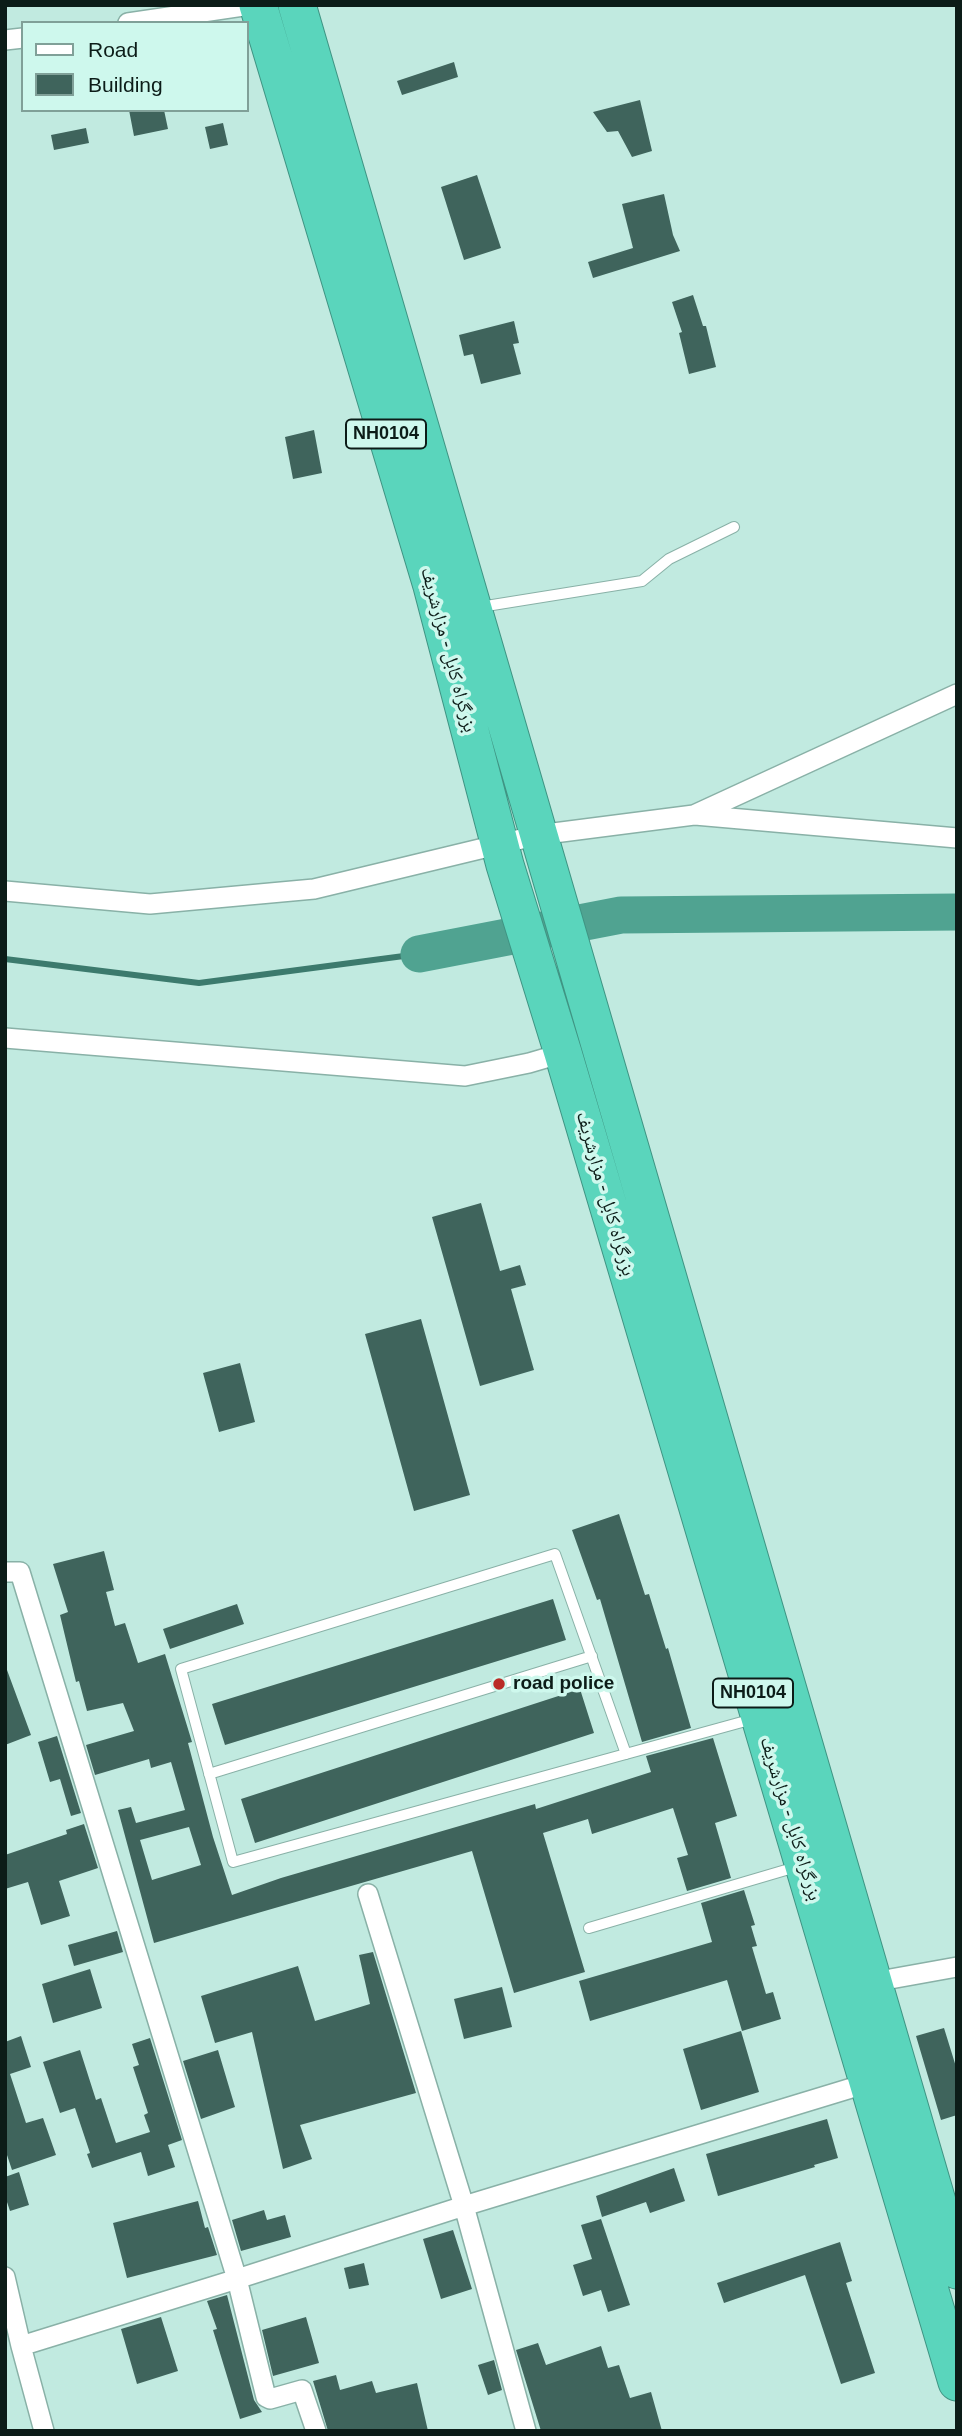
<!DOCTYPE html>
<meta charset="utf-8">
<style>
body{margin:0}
#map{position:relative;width:962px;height:2436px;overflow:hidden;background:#c1eae0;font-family:Arial,sans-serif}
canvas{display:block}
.frame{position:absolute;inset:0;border:7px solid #0c1c18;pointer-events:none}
.legend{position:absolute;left:21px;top:21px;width:228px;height:91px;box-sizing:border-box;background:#cef8ed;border:2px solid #80a098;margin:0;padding:9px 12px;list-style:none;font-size:21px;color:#0c1c18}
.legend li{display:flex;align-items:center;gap:14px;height:35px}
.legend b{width:35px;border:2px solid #80a098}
</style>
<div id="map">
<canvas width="962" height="2436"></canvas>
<div class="frame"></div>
<ul class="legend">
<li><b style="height:9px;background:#fff"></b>Road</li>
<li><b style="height:19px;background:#3f645c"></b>Building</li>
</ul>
</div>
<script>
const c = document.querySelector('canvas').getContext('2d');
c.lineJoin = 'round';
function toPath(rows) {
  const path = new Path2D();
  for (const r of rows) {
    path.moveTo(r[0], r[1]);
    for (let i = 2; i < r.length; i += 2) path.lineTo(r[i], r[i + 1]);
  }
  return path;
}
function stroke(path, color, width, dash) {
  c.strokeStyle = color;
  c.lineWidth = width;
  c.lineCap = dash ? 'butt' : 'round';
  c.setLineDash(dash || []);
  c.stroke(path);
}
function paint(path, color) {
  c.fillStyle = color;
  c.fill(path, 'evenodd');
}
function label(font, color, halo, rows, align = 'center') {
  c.font = font + ' Arial,"Noto Naskh Arabic",sans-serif';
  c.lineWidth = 7;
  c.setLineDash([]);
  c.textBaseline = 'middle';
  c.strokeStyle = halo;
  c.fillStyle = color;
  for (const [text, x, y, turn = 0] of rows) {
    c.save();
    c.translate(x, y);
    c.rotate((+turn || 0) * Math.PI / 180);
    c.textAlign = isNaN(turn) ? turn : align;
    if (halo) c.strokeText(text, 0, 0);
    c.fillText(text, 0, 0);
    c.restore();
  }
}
stroke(toPath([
 [5,959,199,983,419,954]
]), '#3c7a6d', 6);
stroke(toPath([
 [419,954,621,915,957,912]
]), '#50a391', 37);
paint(toPath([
 [454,62,458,77,402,95,397,81],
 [640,100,652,151,632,157,618,131,607,132,593,112],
 [129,110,164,110,168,129,134,136],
 [223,123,228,145,210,149,205,127],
 [86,128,89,143,54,150,51,135],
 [477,175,501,248,464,260,441,187],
 [664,194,673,235,680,251,593,278,588,262,633,248,622,204],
 [693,295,703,326,706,326,716,367,689,374,679,333,682,332,672,302],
 [514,321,519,343,513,344,521,374,481,384,473,354,464,356,459,335],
 [314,430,322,473,293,479,285,437],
 [481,1203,500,1271,520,1265,526,1285,511,1289,534,1370,480,1386,432,1217],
 [421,1319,470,1495,414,1511,365,1334],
 [240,1363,255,1422,219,1432,203,1373],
 [619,1514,645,1595,649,1594,666,1649,668,1648,691,1728,642,1742,600,1599,597,1600,572,1530],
 [104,1551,114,1590,106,1592,115,1626,125,1623,138,1663,165,1654,192,1742,188,1743,213,1837,232,1895,281,1878,535,1804,536,1809,651,1772,646,1756,713,1738,737,1816,715,1823,731,1878,687,1891,677,1858,688,1855,673,1808,592,1834,588,1819,543,1833,585,1972,514,1993,472,1851,154,1943,118,1810,131,1807,136,1823,185,1810,171,1762,151,1768,149,1759,95,1775,86,1745,134,1731,123,1703,87,1711,79,1681,76,1682,60,1615,68,1612,53,1564],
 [189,1827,201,1865,152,1880,140,1840],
 [553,1599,566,1640,225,1745,212,1704],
 [237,1604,244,1624,170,1649,163,1629],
 [7,1670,31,1735,5,1745,5,1671],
 [580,1689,594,1733,255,1843,241,1799],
 [57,1736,81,1813,71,1816,60,1779,50,1782,38,1742],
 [84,1824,98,1868,59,1881,70,1916,41,1925,28,1882,5,1889,5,1855,67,1834,66,1830],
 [744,1890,755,1925,751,1926,757,1946,752,1947,766,1994,773,1992,781,2019,742,2031,727,1980,590,2021,579,1981,712,1942,701,1903],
 [117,1931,123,1952,74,1966,68,1945],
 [373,1952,416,2093,300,2125,312,2159,283,2169,252,2032,215,2043,201,1996,298,1966,315,2021,370,2004,359,1955],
 [90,1969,102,2008,53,2023,42,1984],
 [502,1987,512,2027,464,2039,454,1999],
 [944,2028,957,2070,957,2115,941,2120,916,2036],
 [741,2031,759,2092,701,2110,683,2049],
 [21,2036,31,2067,10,2074,26,2123,43,2118,56,2155,12,2170,5,2149,5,2042],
 [150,2038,182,2140,168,2145,175,2167,148,2176,141,2152,92,2168,87,2154,90,2153,75,2108,60,2113,43,2062,80,2050,96,2100,101,2098,116,2143,150,2132,144,2115,148,2113,133,2067,139,2065,132,2044],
 [218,2050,235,2107,201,2119,183,2061],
 [827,2119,838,2158,814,2165,815,2167,718,2196,706,2154],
 [674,2168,685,2201,650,2213,646,2202,602,2217,596,2196],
 [19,2172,29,2205,10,2211,5,2196,5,2177],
 [198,2201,205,2228,208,2227,217,2255,127,2278,113,2223],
 [264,2210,267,2220,285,2215,291,2237,241,2251,232,2220],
 [601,2219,630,2305,608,2312,601,2290,583,2296,573,2265,592,2259,581,2225],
 [453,2230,472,2289,441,2299,423,2239],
 [840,2242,852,2281,846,2283,875,2373,841,2384,805,2275,724,2303,717,2283],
 [364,2263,369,2285,349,2289,344,2268],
 [227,2295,254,2400,262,2412,240,2419,213,2330,217,2329,207,2301],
 [161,2317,178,2371,137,2384,121,2329],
 [306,2317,319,2363,273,2376,262,2330],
 [538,2343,546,2365,601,2346,608,2368,619,2365,630,2398,651,2392,662,2431,541,2431,516,2350],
 [494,2360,502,2390,488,2395,478,2365],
 [336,2375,340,2390,372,2381,376,2393,417,2383,428,2431,328,2431,313,2381]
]), '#3f645c');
const lane = toPath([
 [480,607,642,581,669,559,734,527],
 [626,1754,555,1554,181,1669,233,1862,753,1719],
 [209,1774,592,1656],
 [589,1928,796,1867]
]);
const street = toPath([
 [128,23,250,5],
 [5,40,23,38],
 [695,815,957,838],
 [5,891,150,904,314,889,538,835,694,815,957,694],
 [5,1038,465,1076,529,1063,563,1053],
 [5,1572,20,1572,237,2279,266,2397,270,2399,302,2390,316,2431],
 [368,1894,464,2206,526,2431],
 [868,1983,957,1967],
 [5,2277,21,2346,44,2431],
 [21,2346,237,2279,464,2206,868,2083]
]);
const highway = toPath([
 [258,5,432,586,505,865,563,1053,957,2382],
 [297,5,957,2270]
]);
stroke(lane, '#89b1a7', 12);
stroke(street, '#89b1a7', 22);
stroke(highway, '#3f9483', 39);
stroke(lane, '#fff', 10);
stroke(street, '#fff', 19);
stroke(highway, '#5ad5bc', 37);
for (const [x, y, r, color] of [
 [499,1684,7,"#ba2c27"]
]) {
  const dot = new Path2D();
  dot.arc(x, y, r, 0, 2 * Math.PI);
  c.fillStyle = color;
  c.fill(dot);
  stroke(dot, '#cef8ed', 2.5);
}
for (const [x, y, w] of [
 [386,434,80],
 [753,1693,80]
]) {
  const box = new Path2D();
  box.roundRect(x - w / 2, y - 14.5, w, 29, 5);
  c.fillStyle = '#cef8ed';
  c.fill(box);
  stroke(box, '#0c1c18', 2);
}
label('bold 18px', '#0c1c18', null, [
 ["NH0104",386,434],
 ["NH0104",753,1693]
]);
label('19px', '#0c1c18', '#cef8ed', [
 ["بزرگراه کابل - مزارشریف",448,650,75],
 ["بزرگراه کابل - مزارشریف",605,1194,74],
 ["بزرگراه کابل - مزارشریف",790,1819,73]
]);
label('bold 19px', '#0c1c18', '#cef8ed', [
 ["road police",513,1684]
], 'left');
</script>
